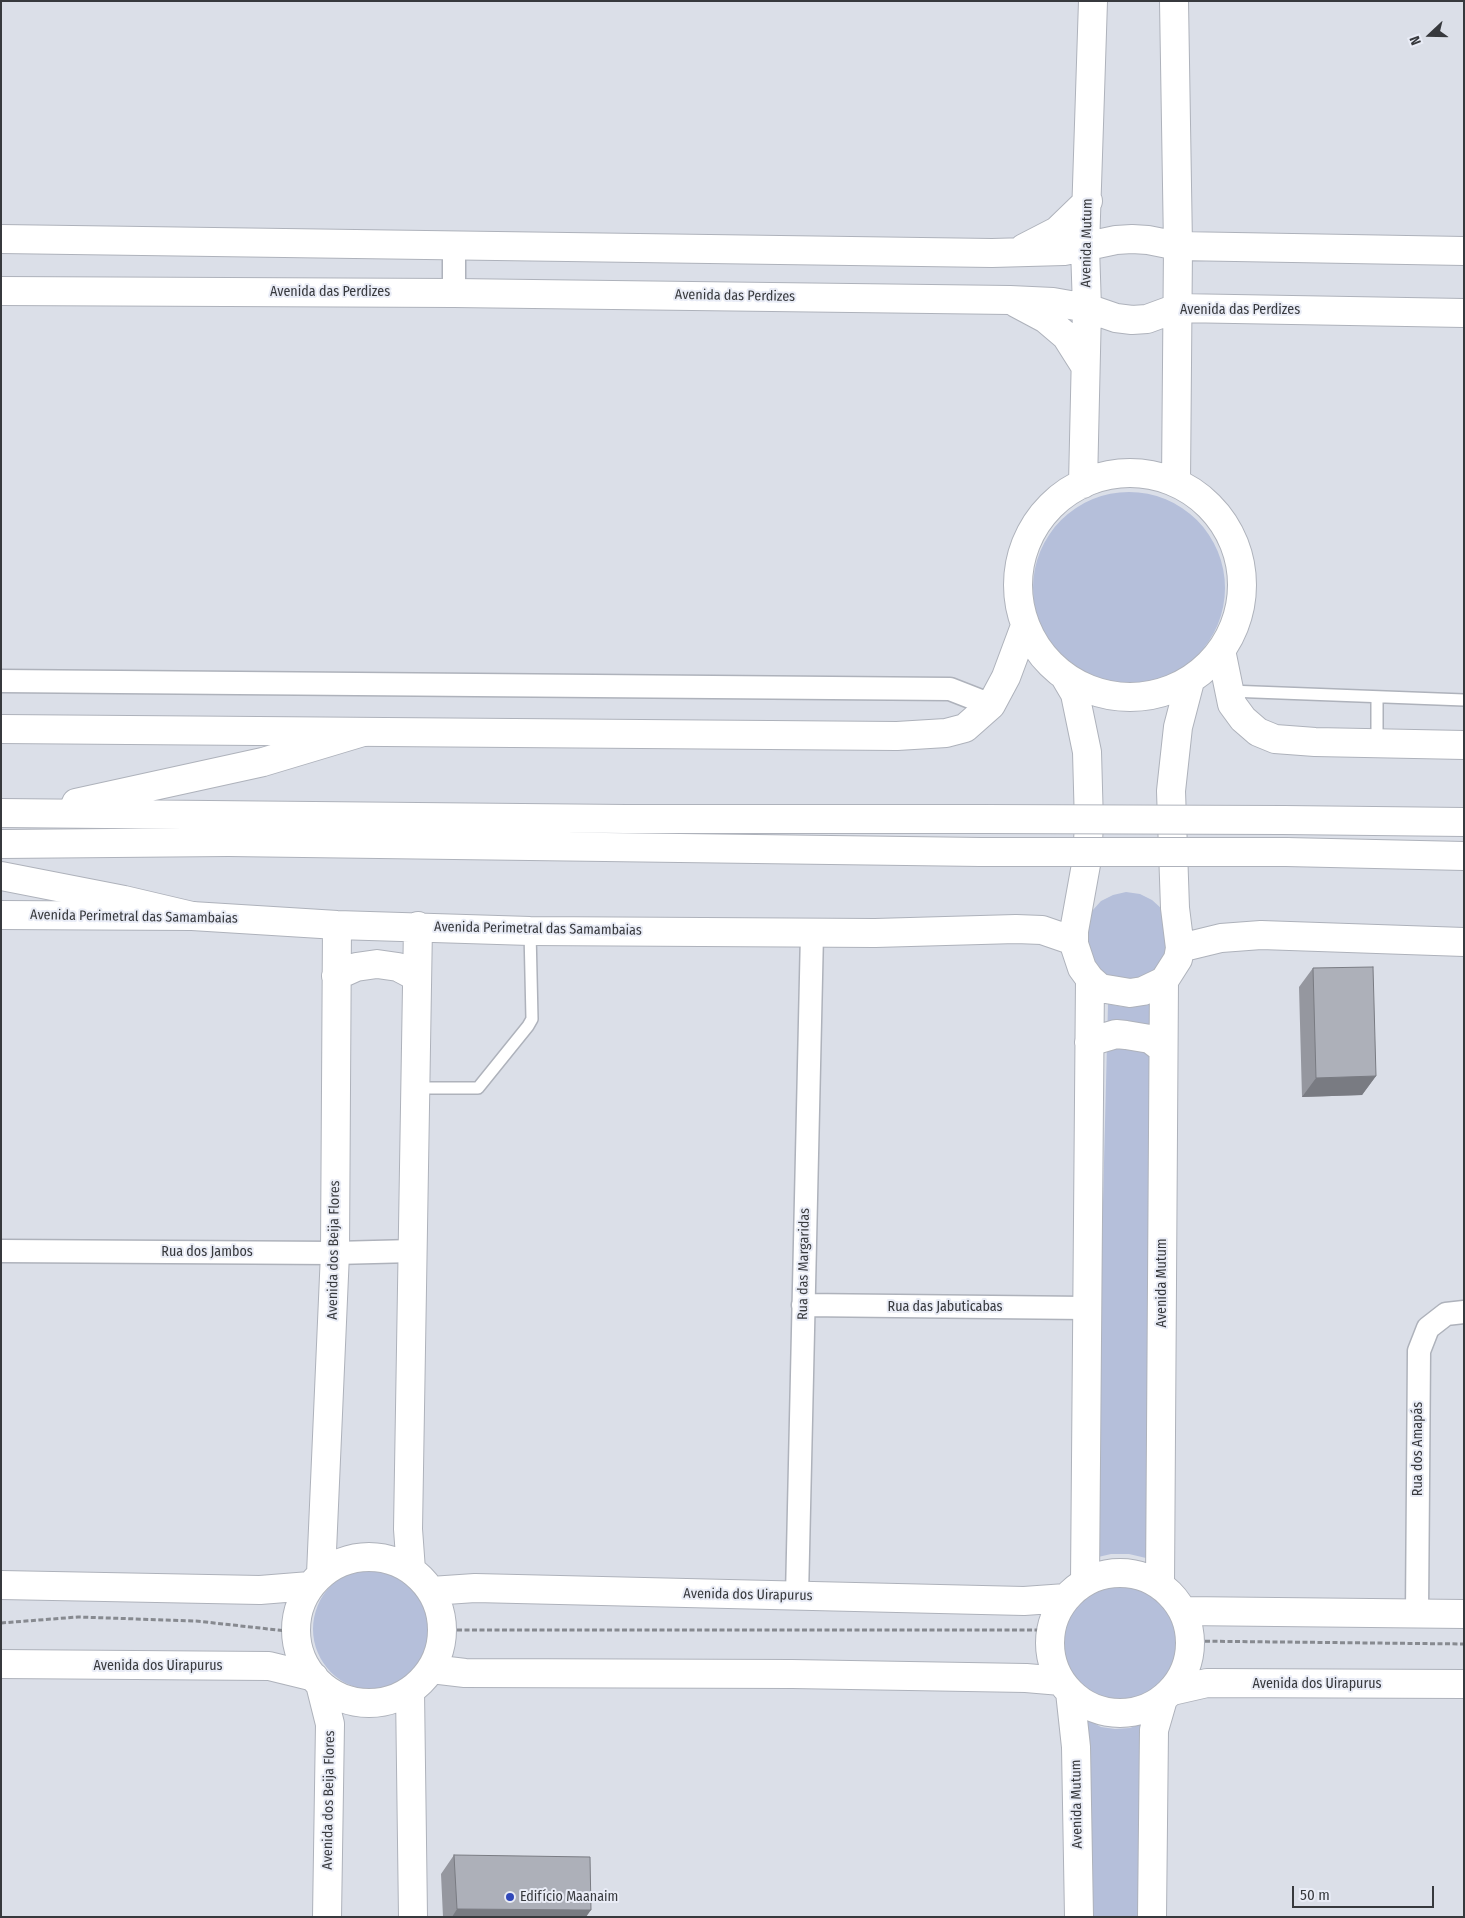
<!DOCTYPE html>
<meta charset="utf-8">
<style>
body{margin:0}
#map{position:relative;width:1465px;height:1918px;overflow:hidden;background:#dbdfe8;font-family:"Fira Sans Condensed",sans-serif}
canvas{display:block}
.frame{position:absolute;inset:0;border:2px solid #37393d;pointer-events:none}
.north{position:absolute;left:1405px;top:10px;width:50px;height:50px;-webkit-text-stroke:4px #e9ecf6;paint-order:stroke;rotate:249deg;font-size:14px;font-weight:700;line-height:20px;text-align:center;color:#37393d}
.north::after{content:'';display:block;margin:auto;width:18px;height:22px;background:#37393d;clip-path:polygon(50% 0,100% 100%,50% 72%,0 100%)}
.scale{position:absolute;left:1292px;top:1886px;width:142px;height:22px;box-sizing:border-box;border:2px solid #37393d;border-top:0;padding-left:6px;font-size:15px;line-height:18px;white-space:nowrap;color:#37393d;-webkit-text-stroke:4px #e9ecf6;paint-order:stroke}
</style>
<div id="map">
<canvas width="1465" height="1918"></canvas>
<div class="frame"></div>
<div class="north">N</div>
<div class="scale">50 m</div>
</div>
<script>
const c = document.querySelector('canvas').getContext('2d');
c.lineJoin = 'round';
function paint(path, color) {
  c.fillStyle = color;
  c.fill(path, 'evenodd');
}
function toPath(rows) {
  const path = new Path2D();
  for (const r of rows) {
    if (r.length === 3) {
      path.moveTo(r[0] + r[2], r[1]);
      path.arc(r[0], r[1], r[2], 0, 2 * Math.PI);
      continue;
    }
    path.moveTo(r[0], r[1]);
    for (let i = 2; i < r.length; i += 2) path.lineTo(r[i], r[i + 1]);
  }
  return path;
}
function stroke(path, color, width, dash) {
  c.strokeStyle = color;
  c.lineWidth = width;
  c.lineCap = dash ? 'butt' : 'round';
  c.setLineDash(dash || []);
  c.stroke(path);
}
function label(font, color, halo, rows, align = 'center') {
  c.font = font + ' "Fira Sans Condensed",sans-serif';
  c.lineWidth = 4;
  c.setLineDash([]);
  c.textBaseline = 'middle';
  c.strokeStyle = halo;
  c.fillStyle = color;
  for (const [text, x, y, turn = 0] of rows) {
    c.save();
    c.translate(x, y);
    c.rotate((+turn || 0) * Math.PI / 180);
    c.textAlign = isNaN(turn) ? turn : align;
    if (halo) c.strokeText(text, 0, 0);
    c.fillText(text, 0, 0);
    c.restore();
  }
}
paint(toPath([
 [1129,588,96],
 [1126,892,1140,894,1152,900,1162,909,1172,933,1161,967,1134,981,1104,975,1093,965,1086,951,1086,923,1092,911,1101,901,1113,895],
 [1156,999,1146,1558,1129,1554,1111,1554,1094,1558,1108,1004,1124,1007,1141,1005],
 [374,1629,61],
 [1120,1643,60],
 [1088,1720,1101,1727,1115,1729,1130,1728,1143,1723,1141,1917,1087,1917]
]), '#b5bfda');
const lane = toPath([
 [1229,691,1464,700],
 [1377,698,1377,743],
 [415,1088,478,1088,528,1026,532,1019,530,931]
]);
const street = toPath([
 [454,244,454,293],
 [1,681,950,689,991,705],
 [1,1251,335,1253,413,1251],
 [803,1305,1086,1308],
 [797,1596,812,933],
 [1417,1613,1419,1351,1428,1328,1446,1314,1464,1312]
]);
const secondary = toPath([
 [1174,1,1178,246,1176,483],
 [1,239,992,253,1064,251,1116,240,1132,239,1148,240,1178,246,1464,251],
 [1024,248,1057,231,1088,201],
 [1,291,454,293,1010,300,1053,302,1087,308,1116,318,1132,320,1147,319,1177,308,1464,313],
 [1016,303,1046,319,1066,336,1085,366],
 [1130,585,112],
 [1083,484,1087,308,1085,247,1093,1],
 [1221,650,1232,704,1243,719,1258,732,1275,739,1315,742,1464,745],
 [1065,677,1075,694,1087,752,1089,824,1087,859,1074,931,1074,944,1082,968,1090,979,1100,988,1130,993,1143,991,1164,981,1178,959,1180,948,1175,908,1171,791,1178,727,1190,681],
 [1,729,897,736,946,733,965,728,991,705,1006,677,1025,626],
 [1,915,192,916,337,925,530,931,875,933,1016,929,1042,930,1074,941],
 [1180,948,1221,938,1261,935,1464,942],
 [336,976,356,967,377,964,398,967,417,977],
 [1089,1042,1116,1034,1126,1035,1150,1039,1163,1049],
 [369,1630,73],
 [411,1570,408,1529,418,926],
 [1120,1643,70],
 [321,1574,335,1253,337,925],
 [1085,1581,1090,979],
 [1160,1584,1164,981],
 [1,1585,260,1590,310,1586],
 [431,1591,475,1588,1024,1601,1066,1598],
 [1183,1611,1464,1614],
 [1,1664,269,1666,314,1677],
 [431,1669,465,1673,792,1674,1026,1678,1061,1681],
 [320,1684,330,1724,327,1917],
 [410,1691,413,1917],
 [1172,1691,1207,1683,1464,1684],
 [1070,1692,1076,1747,1079,1917],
 [1152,1917,1154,1730,1163,1699]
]);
const highway = toPath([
 [76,803,263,762,363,732],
 [1,813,626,819,983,819],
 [1283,820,1464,822],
 [1,844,228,842,981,852],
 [1286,852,1464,856],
 [1,876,124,900,192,916]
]);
stroke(lane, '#aeb2bb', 14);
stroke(street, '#aeb2bb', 25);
stroke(secondary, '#aeb2bb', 30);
stroke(highway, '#aeb2bb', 30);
stroke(toPath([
 [1,1623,78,1617,196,1621,296,1632],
 [442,1630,1051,1630],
 [1190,1641,1464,1644]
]), '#878a90', 3, [5, 2.5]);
stroke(lane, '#fff', 11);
stroke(street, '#fff', 22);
stroke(secondary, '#fff', 28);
stroke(highway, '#fff', 28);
const highwayBridge = toPath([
 [983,819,1283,820],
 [981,852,1286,852]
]);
stroke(highwayBridge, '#aeb2bb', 30, []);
stroke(highwayBridge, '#fff', 28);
paint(toPath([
 [1313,968,1376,1076,1362,1095,1302,1097,1299,987],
 [454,1855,586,1917,443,1917,441,1874]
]), '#95979f');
paint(toPath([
 [1376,1076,1362,1095,1302,1097,1316,1078],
 [457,1909,591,1910,586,1917,452,1917]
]), '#797b82');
const building = toPath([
 [1373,967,1376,1076,1316,1078,1313,968,1373,967],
 [454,1855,590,1857,591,1910,457,1909,454,1855]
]);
paint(building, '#adb0b9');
stroke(building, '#797b82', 1);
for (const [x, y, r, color] of [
 [510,1897,5,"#3148b9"]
]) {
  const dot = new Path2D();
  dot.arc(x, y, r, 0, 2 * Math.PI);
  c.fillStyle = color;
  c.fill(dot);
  stroke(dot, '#e9ecf6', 2);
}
label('14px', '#37393d', '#e9ecf6', [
 ["Avenida Mutum",1087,243,-89],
 ["Avenida das Perdizes",330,292],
 ["Avenida das Perdizes",735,296,1],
 ["Avenida das Perdizes",1240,310],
 ["Avenida Perimetral das Samambaias",134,917,1],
 ["Avenida Perimetral das Samambaias",538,929,1],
 ["Avenida dos Beija Flores",334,1250,-89],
 ["Rua dos Jambos",207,1252],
 ["Rua das Margaridas",804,1264,-89],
 ["Avenida Mutum",1162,1283,-90],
 ["Rua das Jabuticabas",945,1307],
 ["Rua dos Amapás",1418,1449,-90],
 ["Avenida dos Uirapurus",748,1595,1],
 ["Avenida dos Uirapurus",158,1666],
 ["Avenida dos Uirapurus",1317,1684],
 ["Avenida dos Beija Flores",329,1800,-89],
 ["Avenida Mutum",1077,1804,-91]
]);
label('14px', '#37393d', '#e9ecf6', [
 ["Edifício Maanaim",520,1897]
], 'left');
</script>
